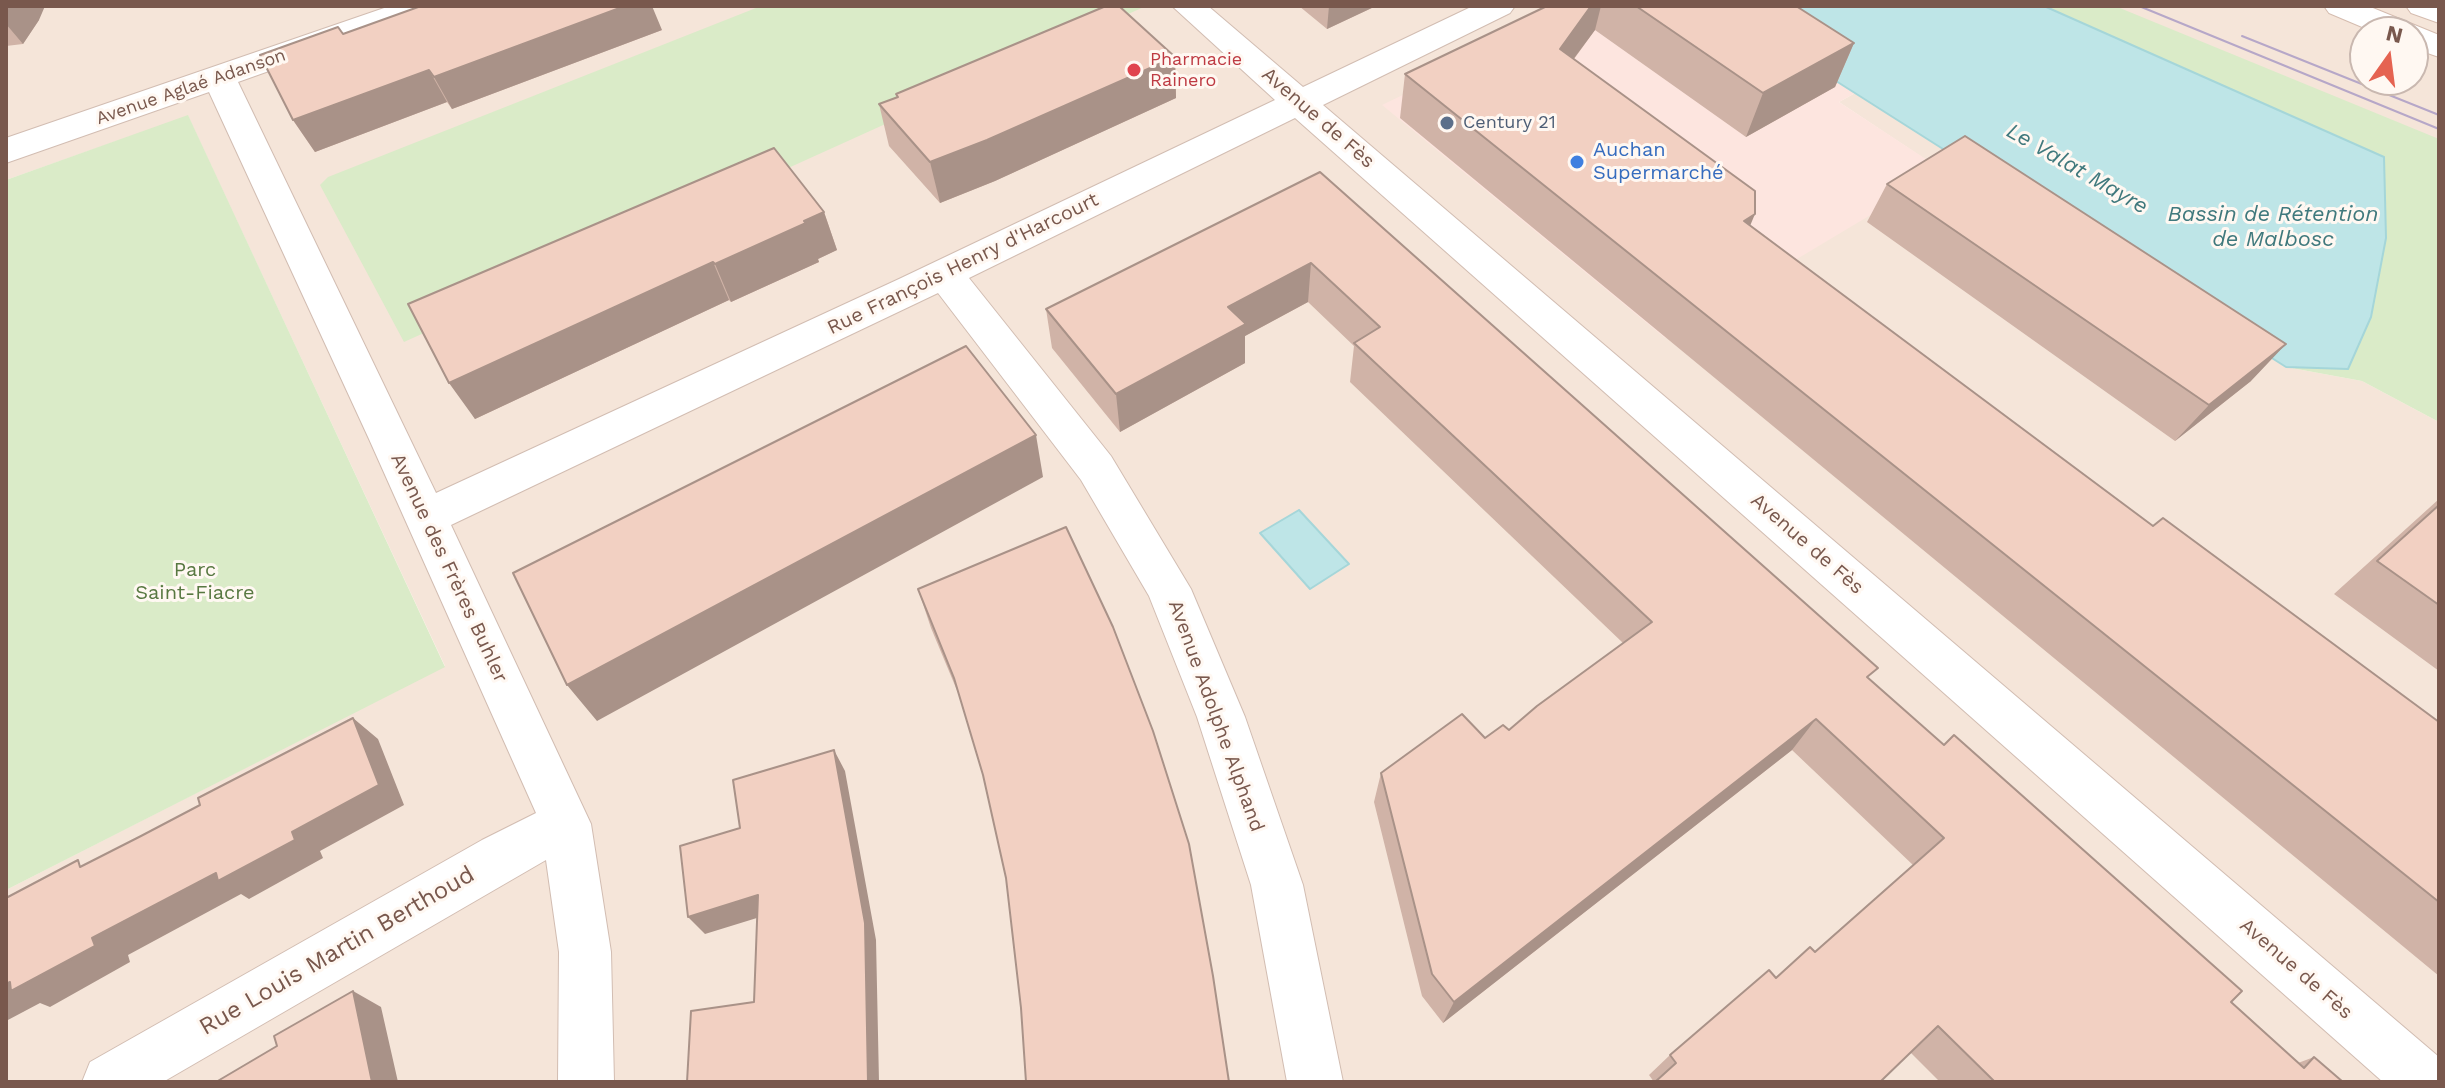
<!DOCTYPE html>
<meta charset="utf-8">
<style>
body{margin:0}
#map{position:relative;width:2445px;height:1088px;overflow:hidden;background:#fdf4eb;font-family:"Work Sans",sans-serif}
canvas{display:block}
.frame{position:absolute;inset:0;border:8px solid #79584d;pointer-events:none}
.north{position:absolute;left:2349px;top:16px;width:80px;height:80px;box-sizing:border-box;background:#fff8f2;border:2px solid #c9b8b0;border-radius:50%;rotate:14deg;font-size:22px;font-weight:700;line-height:32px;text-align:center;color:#79584d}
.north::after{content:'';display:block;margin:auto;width:28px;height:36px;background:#e56351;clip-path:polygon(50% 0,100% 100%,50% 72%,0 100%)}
</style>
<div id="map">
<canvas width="2445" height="1088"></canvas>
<div class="frame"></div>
<div class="north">N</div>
</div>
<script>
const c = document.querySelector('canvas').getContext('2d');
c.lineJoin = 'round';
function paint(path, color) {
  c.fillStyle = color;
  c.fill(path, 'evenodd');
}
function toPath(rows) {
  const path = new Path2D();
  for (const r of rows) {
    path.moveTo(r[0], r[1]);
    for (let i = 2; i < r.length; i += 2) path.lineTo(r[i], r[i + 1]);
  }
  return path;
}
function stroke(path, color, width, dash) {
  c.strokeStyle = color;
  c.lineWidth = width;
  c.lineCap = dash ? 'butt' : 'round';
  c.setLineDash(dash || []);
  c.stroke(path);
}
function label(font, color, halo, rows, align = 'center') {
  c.font = font + ' "Work Sans",sans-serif';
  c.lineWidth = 6;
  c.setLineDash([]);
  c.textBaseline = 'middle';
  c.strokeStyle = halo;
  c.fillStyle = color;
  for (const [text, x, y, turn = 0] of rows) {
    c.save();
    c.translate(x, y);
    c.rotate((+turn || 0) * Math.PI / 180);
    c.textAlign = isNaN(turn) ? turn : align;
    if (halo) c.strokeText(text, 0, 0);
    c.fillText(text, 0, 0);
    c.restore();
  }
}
paint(toPath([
 [6,6,1587,6,1943,171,1839,102,1857,92,2286,367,2362,381,2439,422,2439,1082,6,1082,6,890,445,666,188,116,6,180],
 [2071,6,2439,6,2439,150],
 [2365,32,2413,32,2413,80,2365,80]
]), '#f5e5d9');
paint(toPath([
 [1587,6,1718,6,1857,92,1839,102,1944,171,1665,338,1382,105]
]), '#fde5df');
paint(toPath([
 [761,6,1146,6,404,342,320,185,328,177],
 [1726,6,2115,6,2439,139,2439,422,2362,381,2286,367],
 [188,115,445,667,6,890,6,180]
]), '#daebc8');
const water = toPath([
 [1718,6,2044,6,2384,157,2386,238,2371,317,2348,369,2286,367,1718,6],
 [1299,510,1349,564,1310,589,1260,533,1299,510]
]);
paint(water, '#bee5e7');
stroke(water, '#a5d6d9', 2);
const street = toPath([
 [390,6,437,6,432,13,238,82,436,493,899,279,1275,100,1172,6,1208,6,1303,87,1473,6,1515,6,1510,13,1323,105,2439,1057,2439,1082,2383,1082,1295,118,969,278,1111,456,1191,589,1245,717,1303,885,1343,1082,1287,1082,1251,885,1197,717,1149,596,1081,480,938,293,451,525,591,824,611,952,614,1082,558,1082,559,952,546,860,163,1082,82,1082,90,1062,482,840,536,813,369,439,209,92,6,163,6,138,390,6]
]);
const secondary = toPath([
 [2324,6,2368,6,2439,35,2439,57,2413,48,2413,32,2374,32,2329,13,2324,6],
 [2406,6,2439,6,2439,23,2411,13,2406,6]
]);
stroke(street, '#d2bdb2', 2);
stroke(secondary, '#d5bcaf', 2);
paint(street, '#fff');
paint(secondary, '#fff');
stroke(toPath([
 [2139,6,2439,129],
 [2242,36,2439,115]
]), '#b6a7c8', 2);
paint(toPath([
 [6,6,39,20,23,44,6,46],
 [1299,6,1376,6,1327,29],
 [1547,6,1796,6,1854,43,1835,87,1746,137,1595,30,1574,59,1750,226,2153,526,2439,722,2439,976,1400,118,1405,74],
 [662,30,452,109,447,102,315,152,293,120,343,34],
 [1175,57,1176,98,995,181,940,203,889,146,879,104,897,97,896,94],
 [1320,172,1869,679,2231,1002,2298,1063,2314,1057,2343,1082,1940,1082,1911,1053,1654,1082,1649,1075,1670,1055,1775,978,1810,947,1814,952,1913,865,1792,750,1443,1023,1422,996,1374,802,1381,773,1509,730,1623,643,1350,382,1354,346,1308,302,1245,336,1245,363,1120,432,1052,348,1046,309],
 [1887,184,2251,381,2175,441,1867,222],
 [824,212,837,250,818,259,819,262,731,302,729,300,475,419,408,304],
 [2439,499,2439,671,2334,594],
 [1066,527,1021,1008,1006,878,983,775,961,700,931,628,918,589]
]), '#d0b3a7');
paint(toPath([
 [6,6,45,6,39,20,23,44,6,24],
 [625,6,652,6,662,30,452,109,434,77],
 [1329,6,1376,6,1327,29],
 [1591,6,1601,6,1595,30,1549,92,1560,49],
 [1854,43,1835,87,1746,137,1763,93],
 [1175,57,1176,98,995,181,940,203,930,162],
 [429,70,447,102,315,152,293,120],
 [824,212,837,250,818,259,819,262,731,302,715,264],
 [1755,214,1737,257,1744,221],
 [713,262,729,300,475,419,449,383],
 [1311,263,1308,302,1245,336,1245,363,1120,432,1116,394,1228,307],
 [2286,344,2251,381,2175,441,2209,405],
 [1036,435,1043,477,597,721,567,685],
 [353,718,378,739,404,805,320,851,323,858,249,899,241,894,128,955,130,962,50,1007,40,1003,6,1021,6,984,92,938],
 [1816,719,1792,750,1443,1023,1454,1002],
 [834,750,845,771,876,940,879,1082,868,1082],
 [758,895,773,913,705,934,688,917],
 [353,991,381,1007,398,1082,372,1082]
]), '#a99288');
const building = toPath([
 [421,6,625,6,434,77,429,70,293,120,260,55,338,27,343,34,421,6],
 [1106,6,1119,6,1175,57,987,140,930,162,879,104,898,97,896,94,1106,6],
 [1547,6,1591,6,1560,49,1755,191,1755,214,1744,221,2153,526,2163,518,2439,722,2439,902,1405,74,1547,6],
 [1636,6,1796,6,1854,43,1763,93,1636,6],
 [1965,136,2286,344,2209,405,1887,184,1965,136],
 [774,148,824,212,804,221,806,223,715,264,713,262,449,383,408,304,774,148],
 [1320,172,1878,668,1867,677,1944,745,1954,735,2242,991,2231,1002,2304,1068,2314,1057,2343,1082,1995,1082,1938,1026,1880,1082,1655,1082,1676,1063,1670,1055,1769,970,1776,978,1810,947,1815,952,1944,838,1816,719,1454,1002,1432,974,1381,773,1462,714,1485,738,1503,725,1509,730,1537,706,1652,622,1354,343,1380,327,1311,263,1228,307,1246,324,1116,394,1046,309,1320,172],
 [966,346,1036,435,567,685,513,573,966,346],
 [2439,505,2439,605,2377,561,2439,505],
 [1066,527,1113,627,1153,731,1189,844,1213,976,1229,1082,1026,1082,1021,1008,1006,878,983,775,954,678,918,589,1066,527],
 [353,718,379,785,292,832,295,840,218,881,216,873,92,938,95,946,11,991,10,982,6,984,6,898,78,860,80,867,141,836,200,805,198,798,353,718],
 [834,750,865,923,868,1082,687,1082,691,1011,754,1002,758,895,688,917,680,846,740,828,733,780,834,750],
 [353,991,372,1082,216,1082,277,1046,274,1036,353,991]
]);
paint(building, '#f2d0c2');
stroke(building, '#a99288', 2);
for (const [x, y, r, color] of [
 [1134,70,8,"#e0444e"],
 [1447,123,8,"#5c6f8a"],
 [1577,162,8,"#3f7fe0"]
]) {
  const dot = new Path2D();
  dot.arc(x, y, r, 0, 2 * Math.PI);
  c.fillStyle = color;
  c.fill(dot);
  stroke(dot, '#fff8f2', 3);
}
label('18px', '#be3a42', '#fff8f2', [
 ["Pharmacie",1150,60],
 ["Rainero",1150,81]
], 'left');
label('18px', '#79584d', '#fff8f2', [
 ["Avenue Aglaé Adanson",191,87,-19]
]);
label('18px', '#4e5e75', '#fff8f2', [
 ["Century 21",1463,123]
], 'left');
label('20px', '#79584d', '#fff8f2', [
 ["Avenue de Fès",1318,118,41],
 ["Rue François Henry d'Harcourt",963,264,-26],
 ["Avenue de Fès",1807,544,41],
 ["Avenue des Frères Buhler",449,568,65],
 ["Avenue Adolphe Alphand",1216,716,70],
 ["Avenue de Fès",2296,969,41]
]);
label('20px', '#366cbe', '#fff8f2', [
 ["Auchan",1593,150],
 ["Supermarché",1593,173]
], 'left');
label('20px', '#587841', '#fff8f2', [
 ["Parc",195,570],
 ["Saint-Fiacre",195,593]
]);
label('italic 22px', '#40797d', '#fff8f2', [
 ["Le Valat Mayre",2077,169,30],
 ["Bassin de Rétention",2273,215],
 ["de Malbosc",2273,240]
]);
label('24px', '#79584d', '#fff8f2', [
 ["Rue Louis Martin Berthoud",337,951,-30]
]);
</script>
